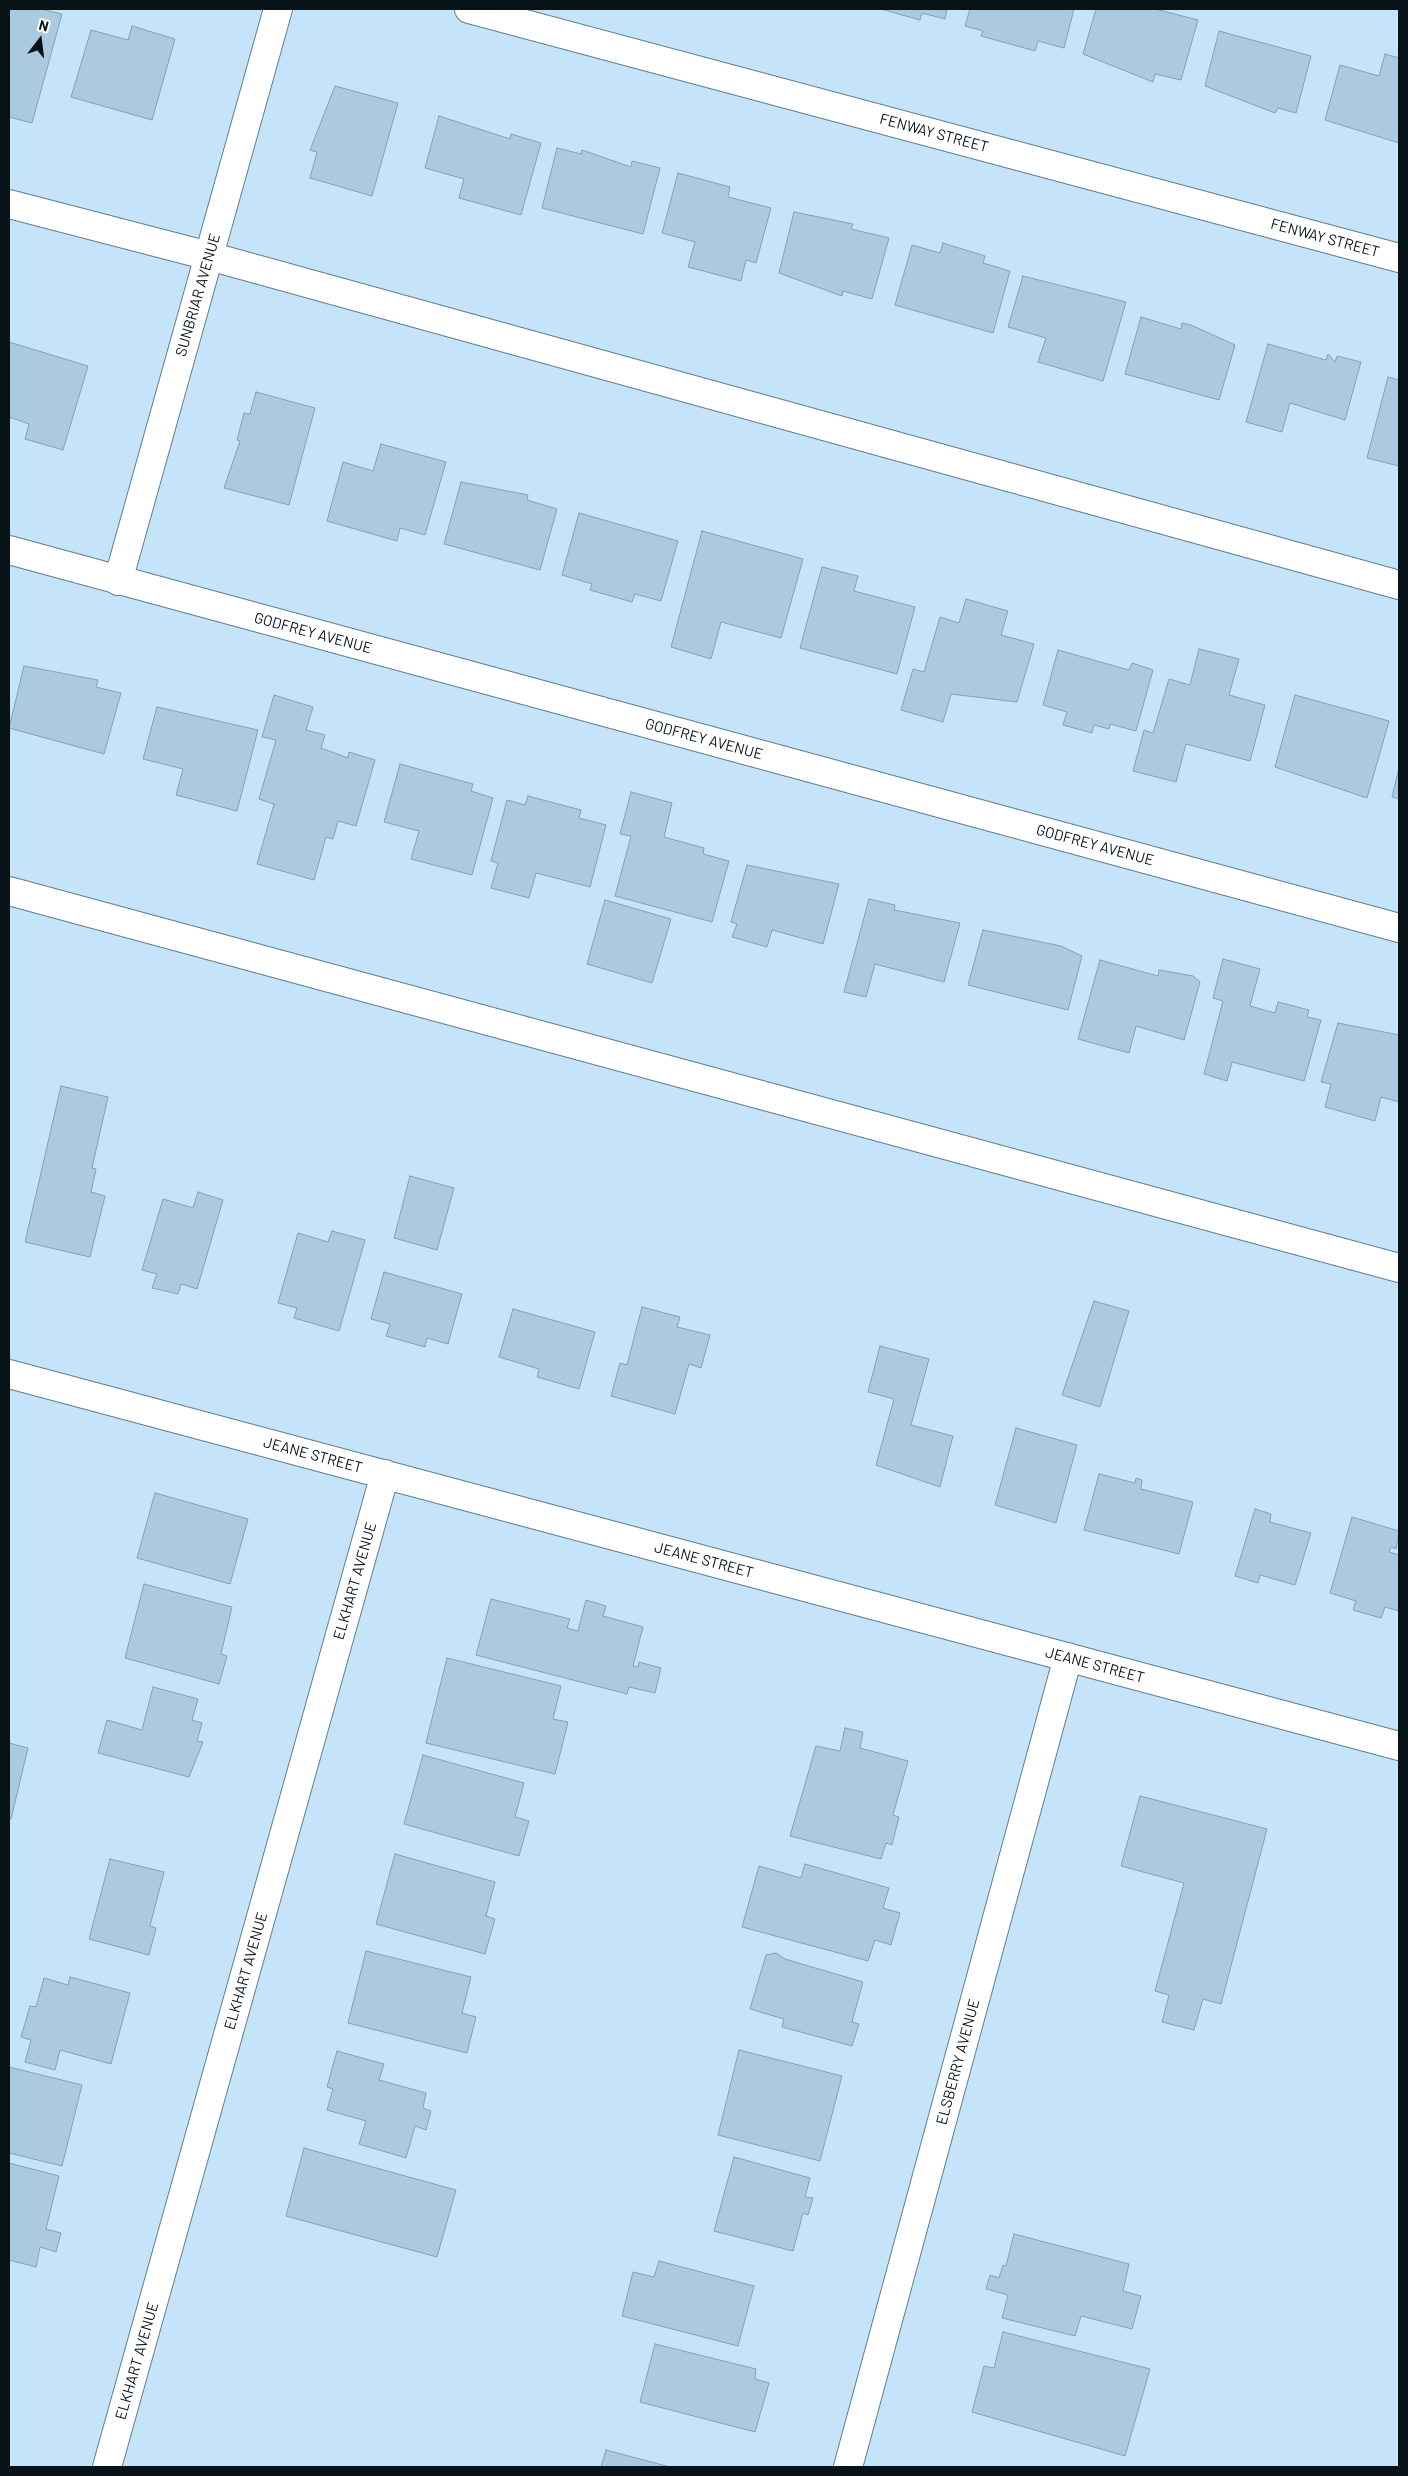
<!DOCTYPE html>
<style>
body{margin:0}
#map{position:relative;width:1408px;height:2476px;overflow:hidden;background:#c5e4f9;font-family:Barlow,sans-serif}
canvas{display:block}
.frame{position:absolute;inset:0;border:10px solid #071219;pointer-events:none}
.north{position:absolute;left:15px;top:15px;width:50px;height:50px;-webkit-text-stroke:4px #fff;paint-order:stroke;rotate:15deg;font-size:14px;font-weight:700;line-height:20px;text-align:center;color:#071219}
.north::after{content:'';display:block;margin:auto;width:18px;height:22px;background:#071219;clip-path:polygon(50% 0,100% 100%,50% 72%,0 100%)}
</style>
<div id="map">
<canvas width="1408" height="2476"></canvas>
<div class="frame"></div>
<div class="north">N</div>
</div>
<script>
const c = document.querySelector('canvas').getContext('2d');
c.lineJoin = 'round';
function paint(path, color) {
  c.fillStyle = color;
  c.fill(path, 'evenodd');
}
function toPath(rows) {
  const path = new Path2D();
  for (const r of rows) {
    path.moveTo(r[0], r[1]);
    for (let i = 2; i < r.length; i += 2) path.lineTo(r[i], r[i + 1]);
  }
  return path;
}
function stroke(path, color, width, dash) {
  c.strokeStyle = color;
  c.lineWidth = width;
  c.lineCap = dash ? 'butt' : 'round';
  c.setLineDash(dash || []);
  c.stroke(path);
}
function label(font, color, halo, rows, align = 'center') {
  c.font = font + ' Barlow,sans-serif';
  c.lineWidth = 4;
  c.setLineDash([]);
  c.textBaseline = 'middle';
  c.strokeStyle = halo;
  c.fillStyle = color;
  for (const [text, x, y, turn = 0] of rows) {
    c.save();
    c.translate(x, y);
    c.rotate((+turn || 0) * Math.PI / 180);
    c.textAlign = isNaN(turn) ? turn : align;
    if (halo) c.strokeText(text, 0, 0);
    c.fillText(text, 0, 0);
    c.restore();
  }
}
const building = toPath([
 [9,9,41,9,62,14,32,123,9,117,9,9],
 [881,9,947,9,945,19,922,13,920,20,881,9],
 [970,9,1074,9,1064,48,1038,41,1035,51,981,36,983,31,965,26,970,9],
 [1096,9,1155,9,1198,20,1181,80,1155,74,1153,82,1083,54,1096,9],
 [132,26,175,39,152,120,71,97,91,30,128,40,132,26],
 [1219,31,1311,56,1296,113,1278,108,1275,113,1205,86,1219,31],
 [1385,54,1399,58,1399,143,1325,120,1340,65,1379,76,1385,54],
 [335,86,398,103,372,196,310,178,317,152,310,150,335,86],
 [439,116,510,139,511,134,541,143,521,215,459,198,464,179,425,168,439,116],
 [557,148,581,154,582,150,631,167,632,161,660,168,643,234,542,208,557,148],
 [678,173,730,187,728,197,771,208,756,263,746,260,741,281,688,267,695,242,662,233,678,173],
 [794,212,853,224,851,229,889,238,872,299,843,291,842,296,779,273,794,212],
 [943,243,985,256,983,263,1010,271,993,333,895,305,912,245,940,253,943,243],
 [1023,276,1126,302,1103,381,1038,362,1046,338,1008,327,1023,276],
 [1141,317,1181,329,1182,323,1191,325,1235,345,1219,400,1125,374,1141,317],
 [9,342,88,366,63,450,25,439,29,424,9,417,9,342],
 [1268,344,1326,360,1328,354,1335,362,1337,356,1361,362,1345,420,1290,403,1282,432,1246,422,1268,344],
 [1388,377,1399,380,1399,466,1367,458,1388,377],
 [256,392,315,408,289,505,224,488,240,441,237,440,244,413,250,414,256,392],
 [381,444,446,462,425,535,400,528,397,541,327,521,343,462,373,471,381,444],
 [461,482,528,495,527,500,557,509,540,570,444,544,461,482],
 [579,513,678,541,661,601,635,594,632,602,590,590,592,584,562,575,579,513],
 [702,531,803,559,781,638,721,622,711,659,671,647,702,531],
 [822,567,858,576,854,591,915,607,897,674,800,648,822,567],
 [966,599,1008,611,1001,635,1034,644,1017,702,951,694,943,722,901,710,913,669,924,672,940,617,959,623,966,599],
 [1199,649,1239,659,1229,695,1265,705,1250,761,1186,744,1176,782,1133,771,1144,730,1153,733,1169,679,1190,685,1199,649],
 [1058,650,1129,670,1132,663,1153,670,1136,731,1110,724,1109,729,1094,725,1092,733,1063,725,1067,712,1043,705,1058,650],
 [24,666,98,680,96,687,121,693,104,754,9,728,24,666],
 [274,695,313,707,306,730,325,735,321,748,348,758,349,752,375,760,356,826,338,821,333,839,326,837,314,880,257,864,274,804,259,799,276,740,262,737,274,695],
 [1295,695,1389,721,1367,798,1275,767,1295,695],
 [157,707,258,730,237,811,176,795,183,769,143,759,157,707],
 [400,764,473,784,471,791,493,798,472,875,411,859,419,831,384,822,400,764],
 [1399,768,1399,799,1392,797,1399,768],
 [631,792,672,803,664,837,704,848,703,854,729,861,712,922,615,896,631,836,620,834,631,792],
 [528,796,581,810,579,818,606,825,590,887,536,873,529,898,491,888,498,863,491,861,507,800,525,805,528,796],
 [747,865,839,884,823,944,772,930,767,947,732,937,737,924,731,922,747,865],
 [869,899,895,905,894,910,960,923,944,982,875,964,866,997,844,992,869,899],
 [605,900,671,919,652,983,587,964,605,900],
 [983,930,1061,946,1082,956,1068,1010,968,985,983,930],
 [1223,959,1260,969,1250,1006,1275,1013,1278,1002,1309,1010,1307,1017,1321,1020,1304,1081,1232,1062,1227,1081,1204,1074,1223,1001,1213,998,1223,959],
 [1100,960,1158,976,1159,970,1193,976,1200,982,1184,1040,1136,1026,1129,1053,1078,1039,1100,960],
 [1338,1023,1399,1035,1399,1102,1381,1097,1375,1121,1325,1107,1331,1084,1321,1082,1338,1023],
 [61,1086,108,1097,92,1168,96,1169,91,1192,105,1196,90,1257,25,1242,61,1086],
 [410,1176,454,1188,437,1250,394,1238,410,1176],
 [198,1192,223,1200,197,1289,181,1284,178,1294,152,1288,157,1274,142,1270,163,1199,193,1208,198,1192],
 [332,1231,365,1240,339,1331,294,1318,297,1308,278,1303,298,1233,328,1242,332,1231],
 [384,1272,462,1294,448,1344,427,1338,425,1347,386,1336,390,1324,371,1319,384,1272],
 [1094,1301,1129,1311,1100,1407,1062,1395,1094,1301],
 [642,1307,680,1317,677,1327,710,1335,701,1368,689,1364,675,1414,611,1396,620,1363,627,1365,642,1307],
 [513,1309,595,1332,579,1389,537,1377,539,1369,499,1357,513,1309],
 [880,1346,929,1359,911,1425,953,1436,940,1487,876,1465,894,1399,868,1392,880,1346],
 [1016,1428,1077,1445,1056,1523,995,1505,1016,1428],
 [1099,1474,1135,1483,1136,1478,1142,1480,1141,1489,1193,1502,1179,1554,1084,1530,1099,1474],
 [155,1493,248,1519,230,1584,137,1558,155,1493],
 [1255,1509,1271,1514,1270,1522,1311,1533,1295,1585,1260,1575,1258,1583,1235,1576,1255,1509],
 [1352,1517,1399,1531,1396,1549,1391,1547,1389,1552,1399,1555,1399,1611,1385,1607,1381,1618,1353,1610,1356,1601,1330,1593,1352,1517],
 [144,1584,232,1607,221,1654,227,1656,219,1684,125,1658,144,1584],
 [491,1599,570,1619,567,1628,578,1631,586,1600,606,1606,603,1616,643,1627,633,1666,638,1667,639,1662,661,1668,655,1693,629,1687,627,1694,476,1655,491,1599],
 [447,1658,561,1686,553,1719,568,1722,555,1774,426,1743,447,1658],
 [153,1687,198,1699,192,1720,202,1723,197,1741,203,1742,189,1777,98,1753,107,1720,142,1730,153,1687],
 [845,1728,863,1732,860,1748,908,1761,893,1815,899,1817,892,1845,886,1843,881,1859,790,1836,816,1746,840,1751,845,1728],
 [9,1743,28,1748,11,1819,9,1819,9,1743],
 [423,1755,524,1783,515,1817,529,1821,519,1856,404,1824,423,1755],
 [1140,1796,1267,1829,1221,2004,1203,1999,1194,2030,1162,2022,1169,1995,1155,1991,1184,1883,1121,1866,1140,1796],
 [395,1854,495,1882,486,1916,495,1919,485,1954,376,1924,395,1854],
 [110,1859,164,1872,150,1926,156,1928,149,1955,89,1939,110,1859],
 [805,1864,889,1888,883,1908,900,1913,891,1945,875,1940,868,1961,742,1927,759,1866,801,1878,805,1864],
 [366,1951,471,1977,462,2013,476,2017,467,2053,348,2023,366,1951],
 [776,1953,785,1959,863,1982,852,2022,859,2024,852,2046,782,2027,784,2019,750,2009,766,1955,776,1953],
 [70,1977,130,1993,111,2064,60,2050,55,2070,25,2062,31,2040,21,2037,30,2006,36,2007,44,1978,68,1985,70,1977],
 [739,2050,842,2076,820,2161,718,2135,739,2050],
 [337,2051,384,2064,379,2080,426,2093,423,2108,431,2111,426,2130,415,2126,406,2158,359,2144,366,2121,327,2110,333,2089,327,2087,337,2051],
 [9,2067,82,2085,62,2166,9,2153,9,2067],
 [304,2148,456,2190,437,2257,286,2216,304,2148],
 [734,2157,810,2178,805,2197,813,2198,808,2215,803,2213,793,2251,714,2231,734,2157],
 [9,2163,59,2176,46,2229,61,2233,56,2252,40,2247,36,2267,9,2260,9,2163],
 [1014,2234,1129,2264,1123,2291,1141,2296,1132,2329,1081,2316,1075,2336,1002,2318,1008,2295,986,2289,990,2275,999,2278,1003,2265,1006,2266,1014,2234],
 [659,2261,754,2286,738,2346,622,2316,633,2272,654,2277,659,2261],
 [1003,2332,1150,2369,1125,2456,972,2412,984,2366,994,2368,1003,2332],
 [655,2344,756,2369,755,2379,769,2383,755,2432,640,2402,655,2344],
 [606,2450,670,2467,601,2467,606,2450]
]);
paint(building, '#accadf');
stroke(building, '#83a0b4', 1);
const minor = toPath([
 [469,9,1399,258],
 [9,204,209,256,1399,585],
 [9,550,1399,928],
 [118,581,278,9],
 [9,891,1399,1268],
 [9,1374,1399,1746],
 [107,2467,385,1474],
 [848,2467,1068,1657]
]);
stroke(minor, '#627e91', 30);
stroke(minor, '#fff', 28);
label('15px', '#071219', '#fff', [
 ["FENWAY STREET",934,133,15],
 ["FENWAY STREET",1325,238,15],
 ["SUNBRIAR AVENUE",198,295,-74],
 ["GODFREY AVENUE",313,633,15],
 ["GODFREY AVENUE",704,739,15],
 ["GODFREY AVENUE",1095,845,15],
 ["JEANE STREET",313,1455,15],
 ["JEANE STREET",704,1560,15],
 ["ELKHART AVENUE",355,1581,-74],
 ["JEANE STREET",1095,1665,15],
 ["ELKHART AVENUE",246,1971,-74],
 ["ELSBERRY AVENUE",958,2062,-75],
 ["ELKHART AVENUE",137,2361,-74]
]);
</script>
